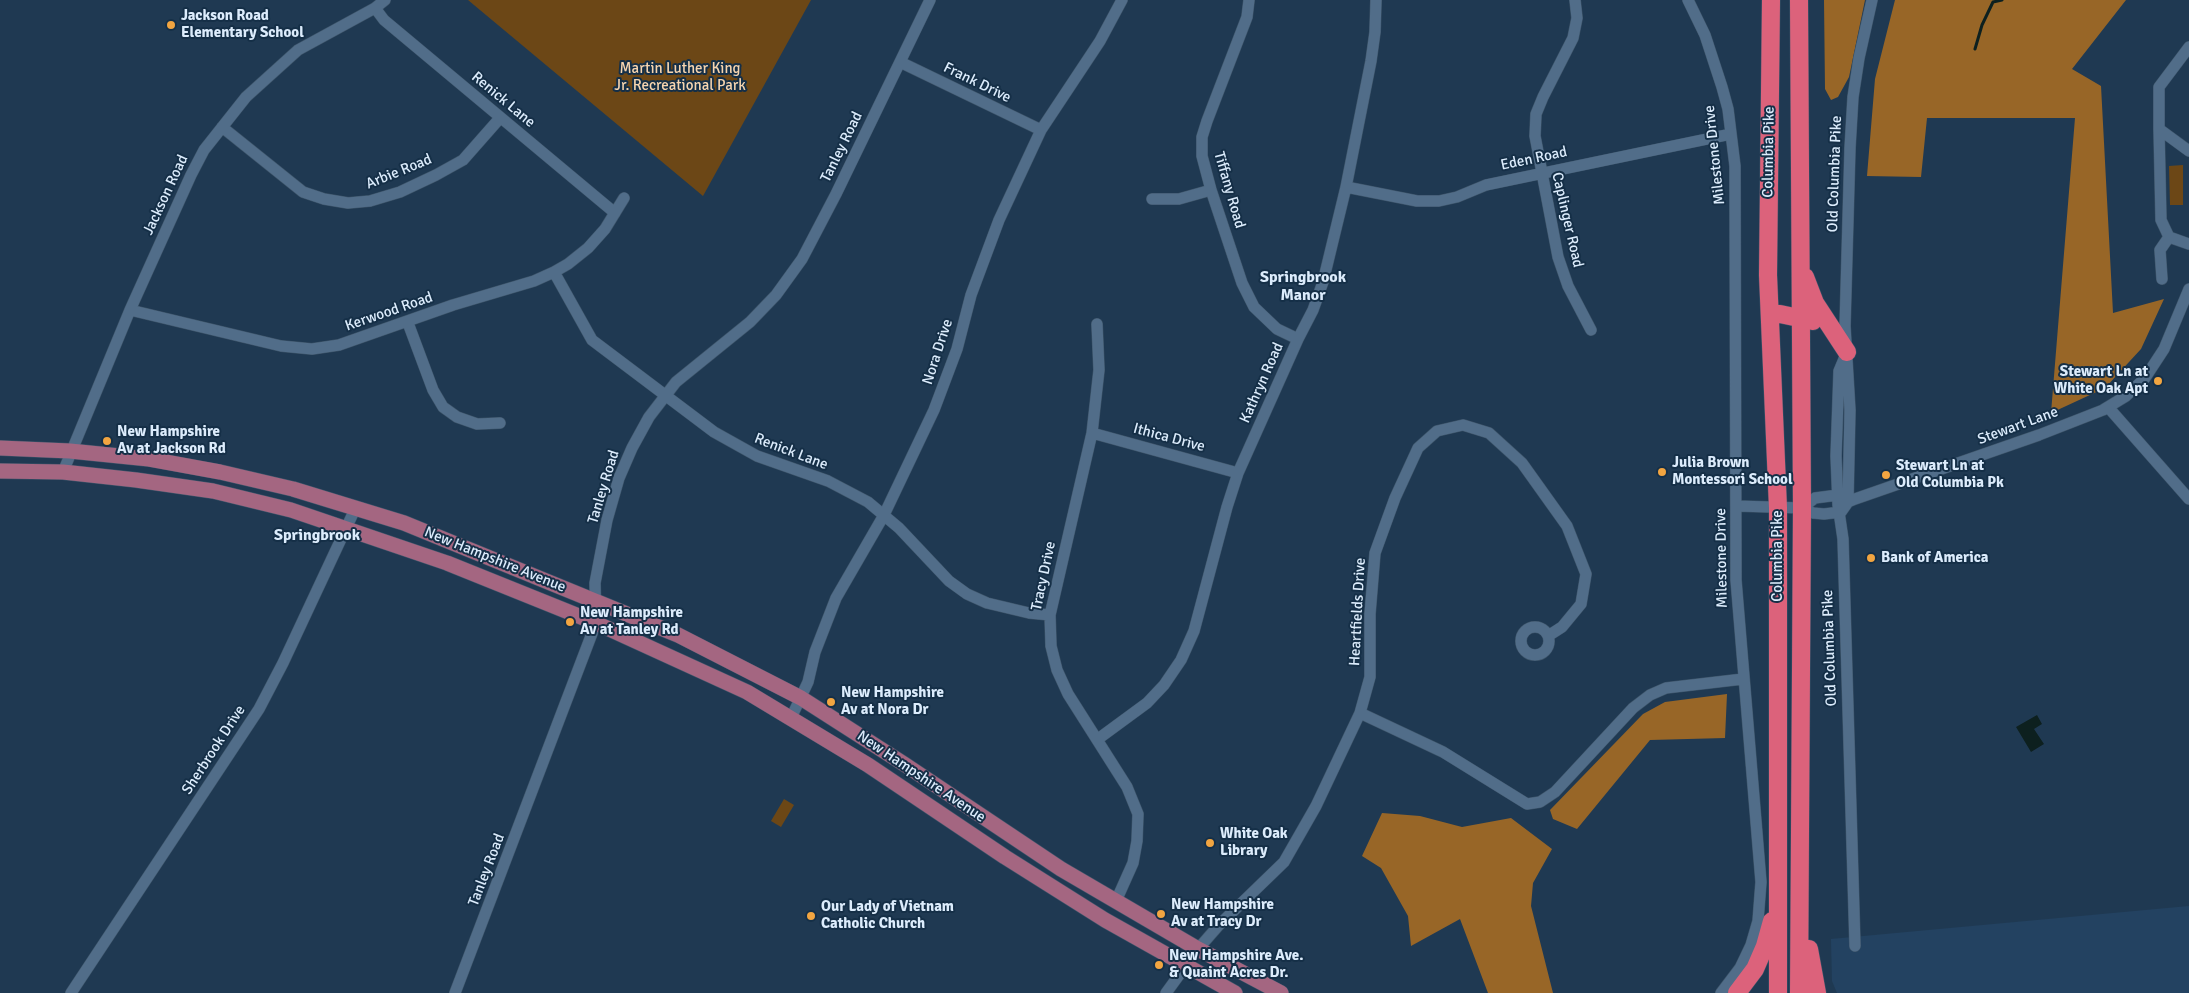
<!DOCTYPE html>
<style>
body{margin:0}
canvas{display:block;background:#1f3952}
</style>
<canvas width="2189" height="993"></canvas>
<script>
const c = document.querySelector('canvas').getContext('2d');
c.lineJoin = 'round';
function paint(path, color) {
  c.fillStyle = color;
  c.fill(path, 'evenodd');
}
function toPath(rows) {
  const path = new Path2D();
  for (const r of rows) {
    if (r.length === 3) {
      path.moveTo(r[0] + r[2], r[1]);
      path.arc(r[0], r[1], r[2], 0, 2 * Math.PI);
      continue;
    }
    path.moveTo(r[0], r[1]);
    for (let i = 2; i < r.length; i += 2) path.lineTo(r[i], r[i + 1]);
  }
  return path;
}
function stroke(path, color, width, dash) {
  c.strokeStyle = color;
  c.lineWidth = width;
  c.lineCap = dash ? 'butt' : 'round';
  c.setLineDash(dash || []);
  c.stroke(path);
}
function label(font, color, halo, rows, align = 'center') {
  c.font = font + ' Signika,sans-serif';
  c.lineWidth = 4;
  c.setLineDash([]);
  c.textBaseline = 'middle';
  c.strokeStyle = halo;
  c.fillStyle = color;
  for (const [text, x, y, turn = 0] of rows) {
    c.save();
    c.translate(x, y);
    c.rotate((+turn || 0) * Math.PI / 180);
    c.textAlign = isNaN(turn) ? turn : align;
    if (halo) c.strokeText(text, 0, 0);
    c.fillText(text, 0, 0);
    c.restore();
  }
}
paint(toPath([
 [2189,906,2189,993,1837,993,1832,981,1831,939]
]), '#234261');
paint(toPath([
 [468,0,811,0,703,196],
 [2183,165,2183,205,2170,205,2169,166],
 [784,799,794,805,781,827,771,821]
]), '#6c4716');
paint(toPath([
 [1824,0,1865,0,1849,77,1838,97,1831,100,1825,89],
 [1895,0,2126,0,2072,69,2101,86,2113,313,2164,299,2141,349,2105,388,2051,413,2075,118,1927,118,1921,177,1867,176,1875,79],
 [1727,694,1725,738,1650,740,1577,829,1553,819,1550,810,1643,714,1665,702],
 [1382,813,1420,816,1462,827,1511,818,1552,849,1533,883,1531,906,1553,993,1488,993,1460,919,1411,946,1408,916,1381,868,1362,856]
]), '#986627');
paint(toPath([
 [2037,715,2042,724,2034,729,2044,744,2031,752,2016,727]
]), '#0d201f');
stroke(toPath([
 [1975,49,1982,25,1993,2,2002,0]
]), '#0d201f', 3);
const minor = toPath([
 [1249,0,1247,17,1207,121,1202,137,1202,156,1211,190,1242,283,1254,307,1277,329,1298,339],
 [1575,0,1577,18,1573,38,1543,97,1536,114,1535,136,1558,257,1568,286,1591,330],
 [1688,0,1705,35,1722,87,1728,109,1735,166,1736,580,1761,882,1758,921,1751,945,1740,968,1721,993],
 [375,8,384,20,615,213],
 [2189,47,2159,87,2159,129,2161,220,2169,237,2189,244],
 [900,62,1041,130],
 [222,127,303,192,324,199,348,203,370,201,400,192,436,175,463,160,500,118],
 [2159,129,2189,151],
 [1346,187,1417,201,1439,201,1457,197,1486,185,1731,134],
 [1152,199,1179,199,1211,190],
 [554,272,592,340,714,432,757,456,828,481,868,502,899,528,949,581,967,594,987,603,1029,613,1050,615],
 [2162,279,2160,250,2169,237],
 [130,310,281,346,312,349,339,345,453,305,534,281,554,272,568,264,588,248,605,229,624,198],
 [408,323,433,390,443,407,457,417,477,424,500,423],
 [1097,324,1099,370,1092,433,1050,615,1051,646,1057,670,1068,694,1127,787,1138,814,1137,841,1133,863,1116,901],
 [1847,352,1839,371,1836,456,1838,505,1843,539,1855,946],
 [2108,407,2189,499],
 [1092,433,1238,473],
 [63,472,130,310,191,175,204,150,246,97,298,50,375,8,385,0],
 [1848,502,1850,410,1845,326,1850,148,1853,97,1859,58,1872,0],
 [1737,506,1802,508,1813,513,1824,514,1841,512,1848,502,1855,499,2039,435,2103,410,2126,396,2145,378,2164,349,2189,289],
 [1802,508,1815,498,1838,495],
 [1535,641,14],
 [1360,713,1443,752,1527,804,1540,802,1555,792,1633,708,1650,695,1666,688,1743,679],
 [791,718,808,682,815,652,836,598,884,515,934,410,957,349,971,295,999,220,1041,130,1100,41,1122,0],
 [1098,739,1147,703,1164,685,1181,660,1194,631,1227,507,1238,473,1298,339,1313,310,1323,282,1346,187,1371,61,1375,32,1376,0],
 [71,993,259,709,283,663,356,507],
 [455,993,596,623,595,583,607,520,619,478,632,448,649,417,676,382,750,322,776,295,802,259,836,194,930,0],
 [1166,993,1198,949,1219,925,1284,862,1316,806,1360,713,1370,677,1370,614,1375,553,1395,498,1418,448,1437,431,1463,425,1489,433,1522,463,1567,526,1586,574,1581,604,1562,627,1548,636]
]);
const major = toPath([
 [0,448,70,451,149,459,220,472,293,489,404,523,678,635,801,698,904,764,1061,869,1198,949,1281,993],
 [0,471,63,472,136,480,213,491,291,510,447,563,596,623,747,692,868,765,1005,857,1105,920,1235,993]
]);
const highway = toPath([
 [1771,0,1768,275,1778,508,1778,993],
 [1799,0,1802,508,1799,993],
 [1805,277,1815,303,1847,352],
 [1770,315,1780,314,1813,321],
 [1809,949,1817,993],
 [1737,993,1755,969,1765,946,1772,921]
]);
stroke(minor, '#3e556a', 12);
stroke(major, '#3e556a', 16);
stroke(highway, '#3e556a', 19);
stroke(minor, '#516d89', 11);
stroke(major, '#a46681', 15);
stroke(highway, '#dc627b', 18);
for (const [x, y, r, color] of [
 [171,25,5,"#f2a541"],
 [2158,381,5,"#f2a541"],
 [107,441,5,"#f2a541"],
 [1662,472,5,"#f2a541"],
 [1886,475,5,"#f2a541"],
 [1871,558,5,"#f2a541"],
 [570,622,5,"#f2a541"],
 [831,702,5,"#f2a541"],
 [1210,843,5,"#f2a541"],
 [1161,914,5,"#f2a541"],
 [811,916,5,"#f2a541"],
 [1159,965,5,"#f2a541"]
]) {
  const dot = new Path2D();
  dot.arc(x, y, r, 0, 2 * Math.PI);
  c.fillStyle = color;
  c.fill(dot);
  stroke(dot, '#152f47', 2);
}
label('bold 15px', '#dcecfc', '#152f47', [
 ["Jackson Road",181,16],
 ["Elementary School",181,33],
 ["Stewart Ln at",2148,372,"right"],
 ["White Oak Apt",2148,389,"right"],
 ["New Hampshire",117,432],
 ["Av at Jackson Rd",117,449],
 ["Julia Brown",1672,463],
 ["Montessori School",1672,480],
 ["Stewart Ln at",1896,466],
 ["Old Columbia Pk",1896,483],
 ["Bank of America",1881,558],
 ["New Hampshire",580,613],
 ["Av at Tanley Rd",580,630],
 ["New Hampshire",841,693],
 ["Av at Nora Dr",841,710],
 ["White Oak",1220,834],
 ["Library",1220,851],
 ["New Hampshire",1171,905],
 ["Av at Tracy Dr",1171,922],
 ["Our Lady of Vietnam",821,907],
 ["Catholic Church",821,924],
 ["New Hampshire Ave.",1169,956],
 ["& Quaint Acres Dr.",1169,973]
], 'left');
label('15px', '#f7d5af', '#152f47', [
 ["Martin Luther King",680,69],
 ["Jr. Recreational Park",680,86]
]);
label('15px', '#dcecfc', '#152f47', [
 ["Frank Drive",977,83,26],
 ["Renick Lane",503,100,40],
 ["Tanley Road",842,147,-64],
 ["Columbia Pike",1769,152,-89],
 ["Milestone Drive",1715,155,-96],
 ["Eden Road",1534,159,-12],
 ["Arbie Road",399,172,-22],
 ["Old Columbia Pike",1835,174,-88],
 ["Tiffany Road",1229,190,74],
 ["Jackson Road",166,195,-65],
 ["Caplinger Road",1567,220,77],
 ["Kerwood Road",389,312,-19],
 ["Nora Drive",938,352,-72],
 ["Kathryn Road",1262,383,-66],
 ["Stewart Lane",2018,426,-20],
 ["Ithica Drive",1169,438,15],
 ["Renick Lane",791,452,21],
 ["Tanley Road",604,487,-73],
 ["Columbia Pike",1778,556,-90],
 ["Milestone Drive",1722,558,-91],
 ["New Hampshire Avenue",495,560,22],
 ["Tracy Drive",1044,576,-78],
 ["Heartfields Drive",1358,612,-87],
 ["Old Columbia Pike",1830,648,-92],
 ["Sherbrook Drive",214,750,-57],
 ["New Hampshire Avenue",921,777,34],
 ["Tanley Road",487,870,-69]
]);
label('bold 16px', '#dcecfc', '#152f47', [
 ["Springbrook",1303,278],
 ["Manor",1303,296],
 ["Springbrook",317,536]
]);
</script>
